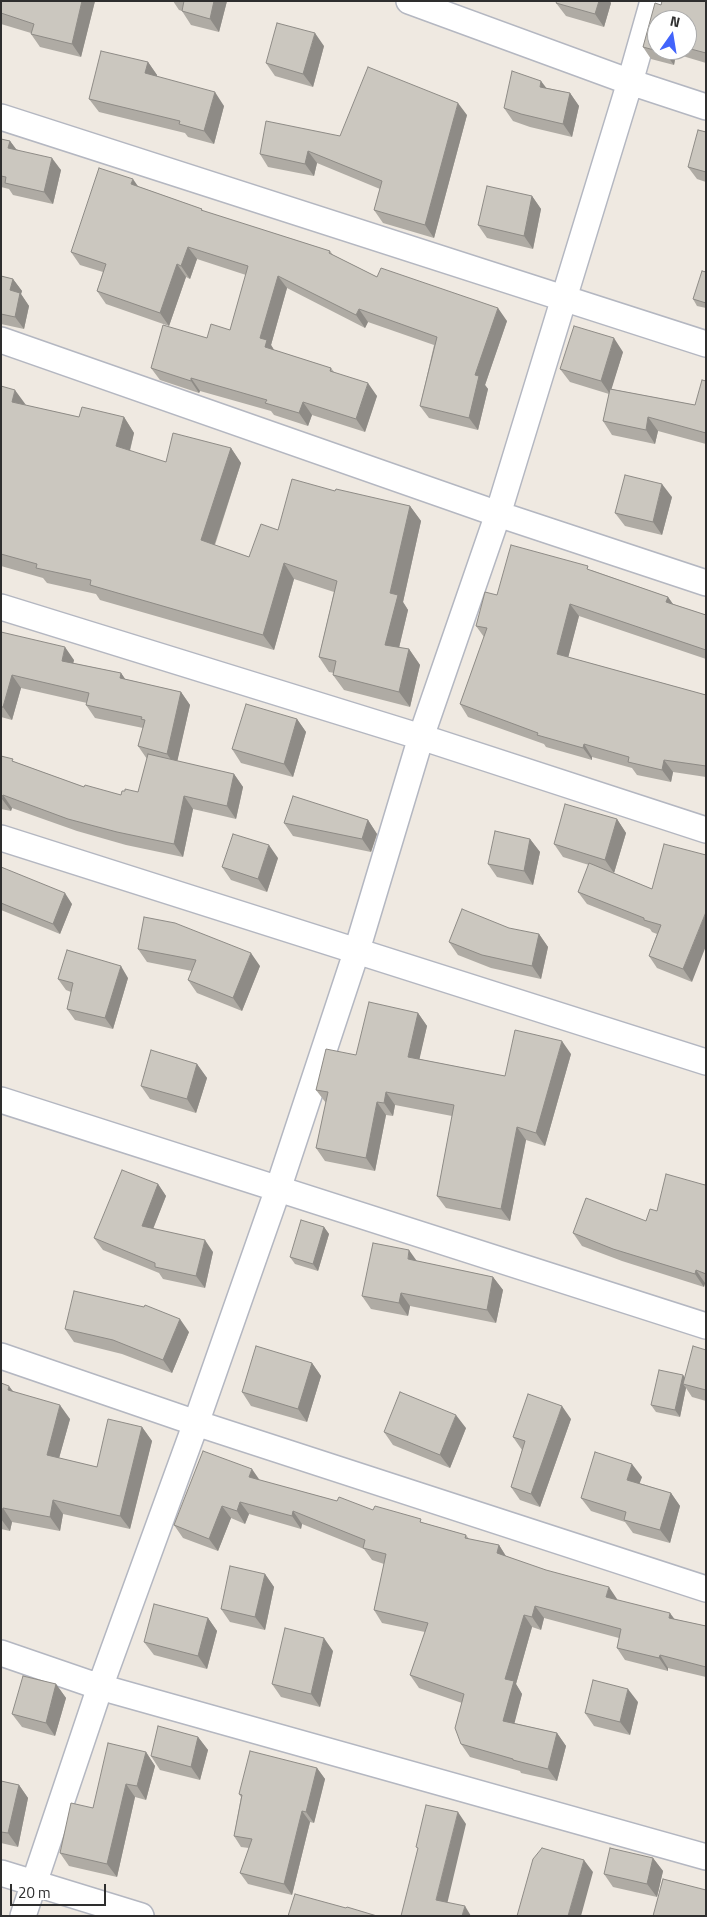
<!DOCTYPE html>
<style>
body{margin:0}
#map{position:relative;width:707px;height:1917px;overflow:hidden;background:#efe9e1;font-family:"Titillium Web",sans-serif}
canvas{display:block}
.frame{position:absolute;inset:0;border:2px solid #2e2e2e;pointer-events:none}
.north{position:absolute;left:647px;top:10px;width:50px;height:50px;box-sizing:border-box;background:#fff;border:1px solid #ababab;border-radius:50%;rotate:13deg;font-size:14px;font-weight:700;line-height:20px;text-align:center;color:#2e2e2e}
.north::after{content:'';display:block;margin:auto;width:18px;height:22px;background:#4264fb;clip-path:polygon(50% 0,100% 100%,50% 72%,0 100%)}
.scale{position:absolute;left:10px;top:1884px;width:96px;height:22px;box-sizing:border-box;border:2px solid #2e2e2e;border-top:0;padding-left:6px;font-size:15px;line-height:18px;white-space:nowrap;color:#2e2e2e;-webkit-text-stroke:4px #fff;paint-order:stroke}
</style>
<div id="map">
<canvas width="707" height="1917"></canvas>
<div class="frame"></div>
<div class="north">N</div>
<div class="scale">20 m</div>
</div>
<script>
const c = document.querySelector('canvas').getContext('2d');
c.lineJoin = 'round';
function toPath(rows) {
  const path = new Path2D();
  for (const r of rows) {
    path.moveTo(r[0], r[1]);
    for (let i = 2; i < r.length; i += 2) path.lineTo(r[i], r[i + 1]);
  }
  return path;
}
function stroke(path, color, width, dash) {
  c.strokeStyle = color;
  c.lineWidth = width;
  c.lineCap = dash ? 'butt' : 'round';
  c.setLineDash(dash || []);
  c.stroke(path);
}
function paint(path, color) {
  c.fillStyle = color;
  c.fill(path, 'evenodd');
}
const minor = toPath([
 [409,1,630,82,498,514,706,583],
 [653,1,630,82,706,107],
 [1,117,706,344],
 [1,340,498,514,421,737,357,950,278,1189,196,1423,100,1687,706,1857],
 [1,607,421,737,706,830],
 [1,838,706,1062],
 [1,1100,706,1326],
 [1,1356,196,1423,706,1589],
 [1,1653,100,1687,23,1916],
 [1,1873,141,1916]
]);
stroke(minor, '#b4b7c1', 28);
stroke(minor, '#fff', 25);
paint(toPath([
 [1,1,95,1,81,57,40,47,31,34,31,33,1,24],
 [173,1,227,1,219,32,191,25,182,11,179,10],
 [706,1,706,63,676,54,674,65,651,59,643,47,661,5],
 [687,20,687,50,657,50],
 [556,3,611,3,604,27,566,16],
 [324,46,313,87,275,76,266,63],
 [148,62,157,75,157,77,224,106,214,144,188,137,185,133,99,112,89,99],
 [547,88,570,93,579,106,572,137,530,127,513,121,504,108],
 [467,115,434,238,383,223,374,210,380,189,317,163,314,176,268,167,260,154,340,136],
 [706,132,706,182,697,179,688,167],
 [1,139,10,141,16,149,61,170,53,204,13,195,9,189,1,187],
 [137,186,202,209,203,211,330,251,333,255,377,277,507,321,485,385,488,389,478,430,429,418,420,406,434,345,368,322,365,328,287,288,271,345,274,350,331,368,334,372,377,396,365,432,312,415,308,426,274,415,271,411,200,391,199,393,160,380,151,368,207,338,230,330,246,275,197,259,190,279,186,277,169,326,106,304,97,291,103,272,80,265,71,252],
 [532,196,541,209,533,249,487,238,478,225],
 [706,272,706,308,697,306,693,299],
 [1,276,13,279,22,291,21,294,29,306,24,329,1,324],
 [623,352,611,389,695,405,706,381,706,444,658,431,655,444,612,435,603,421,609,394,570,382,560,369],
 [1,386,25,405,79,417,124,417,134,433,130,451,166,462,231,448,241,463,215,545,249,557,278,530,335,491,410,506,421,521,403,602,408,610,399,648,409,649,420,665,410,707,344,690,333,675,334,673,329,672,319,657,334,592,294,579,274,650,100,600,96,594,47,583,43,578,1,566],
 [672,497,662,535,625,526,615,513],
 [591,570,668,597,673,604,706,615,706,659,579,616,568,657,706,695,706,777,673,772,671,782,637,775,632,768,592,757,592,760,546,747,544,744,468,717,460,704,484,637,476,626,497,595],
 [1,632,74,660,73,663,121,673,125,679,181,692,190,705,177,761,234,774,243,787,236,819,193,809,183,857,126,845,77,831,12,808,11,811,1,809,1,756,15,762,84,787,121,795,138,792,147,759,138,746,143,728,95,718,86,705,87,703,21,688,12,720,1,717],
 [297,719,306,732,293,777,241,763,232,749],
 [617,819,626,833,614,873,608,871,652,889,692,982,657,968,649,956,657,934,652,932,650,929,587,904,578,892,589,865,563,857,554,844],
 [368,820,377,834,371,852,293,836,284,823],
 [530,839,540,852,533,885,497,877,488,864],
 [278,858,267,892,231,880,222,867],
 [1,867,72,904,60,934,1,910],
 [539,934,548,947,541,979,491,968,458,955,449,942],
 [138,949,260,966,242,1011,197,993,188,980,192,971,147,962],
 [128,978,113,1029,75,1020,67,1009,71,992,66,990,58,979],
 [418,1013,427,1026,419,1059,505,1076,571,1054,545,1146,526,1140,510,1221,446,1208,437,1196,452,1116,395,1105,393,1116,386,1115,375,1171,325,1161,316,1148,326,1103,316,1090,356,1055],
 [197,1064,207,1078,196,1113,150,1099,141,1086],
 [706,1183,706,1283,705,1283,704,1287,622,1261,582,1246,573,1233,646,1221,657,1211,705,1185],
 [158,1184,166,1196,153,1228,213,1252,205,1288,163,1279,159,1273,103,1250,94,1238],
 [324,1227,329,1234,318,1271,295,1264,290,1257],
 [417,1261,493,1277,503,1290,496,1323,410,1306,408,1316,371,1309,362,1296],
 [65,1329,189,1332,172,1373,122,1354,74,1342],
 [706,1350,706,1401,692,1397,686,1388,680,1417,656,1412,651,1405,683,1375,685,1378],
 [312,1363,321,1376,307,1422,251,1406,242,1392],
 [1,1383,14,1392,70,1419,59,1458,97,1467,142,1427,152,1441,130,1529,63,1514,60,1531,12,1522,10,1531,1,1529],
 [571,1419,540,1507,520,1500,511,1487,522,1450,513,1437],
 [466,1428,450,1468,393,1445,384,1432],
 [642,1477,639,1483,671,1493,680,1506,670,1543,633,1533,625,1522,591,1511,581,1498],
 [259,1480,337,1501,424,1523,466,1535,469,1539,499,1545,506,1556,617,1599,617,1600,674,1619,706,1626,706,1677,668,1668,668,1671,625,1660,617,1648,619,1638,544,1618,541,1630,532,1627,516,1684,522,1694,514,1723,557,1733,566,1746,557,1781,521,1773,520,1771,470,1757,461,1744,462,1703,419,1688,410,1675,425,1632,382,1623,374,1610,384,1564,372,1560,364,1549,302,1524,301,1529,249,1514,245,1524,231,1518,218,1551,183,1538,174,1525],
 [265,1574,274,1587,265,1630,230,1622,221,1609],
 [208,1618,217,1631,207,1669,154,1655,144,1642],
 [333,1651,320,1707,281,1697,272,1684],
 [56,1684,66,1698,55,1736,22,1727,12,1714],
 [638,1702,630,1735,594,1726,585,1713],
 [198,1737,208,1750,200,1780,160,1770,151,1756],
 [146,1752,155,1766,146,1800,135,1797,117,1877,69,1866,60,1853,93,1808],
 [317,1768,325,1779,314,1823,310,1822,292,1895,248,1884,240,1873,249,1848,241,1847,234,1836,241,1797,239,1794],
 [1,1781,19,1785,28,1798,18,1847,1,1843],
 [653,1858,663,1871,657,1897,613,1887,604,1874]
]), '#afaba4');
paint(toPath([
 [82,1,95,1,81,57,72,44],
 [214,1,227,1,219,32,210,19],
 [599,1,610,1,611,3,604,27,595,14],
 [315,33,324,46,313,87,303,74],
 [666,50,674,50,676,54,674,65,665,53],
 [148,62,157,75,154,87,145,73],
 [541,81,551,94,540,87],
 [215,92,224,106,214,144,204,131],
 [570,93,579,106,572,137,563,124],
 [458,103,467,115,434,238,425,225],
 [10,141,19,153,8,148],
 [308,151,317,163,314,176,305,164],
 [52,158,61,170,53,204,44,192],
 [133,179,142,192,131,184],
 [532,196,541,209,533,249,524,236],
 [188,247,197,259,190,279,181,266],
 [177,264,186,277,169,326,160,313],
 [278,276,287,288,271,345,276,353,265,347,260,338],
 [13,279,22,291,21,294,29,306,24,329,15,317,10,290],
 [498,308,507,321,485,385,488,389,478,430,469,418,475,375],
 [359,309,368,322,365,328,356,315],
 [614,338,623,352,610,394,601,381],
 [191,378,200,391,199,393,191,381],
 [368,383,377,396,365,432,356,419],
 [15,390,26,405,12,402],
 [303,402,312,415,308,426,299,413],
 [124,417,134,433,127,461,116,446],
 [648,417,658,431,655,444,646,430],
 [231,448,241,463,211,555,201,540],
 [662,484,672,497,662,535,653,522],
 [410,506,421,521,403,602,408,610,396,660,385,645,390,593],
 [284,563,294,579,274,650,263,635],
 [668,597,677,610,666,602],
 [570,604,579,616,566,666,557,654],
 [65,647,74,660,71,673,62,661],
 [409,649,420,665,410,707,399,692],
 [121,673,130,686,120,678],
 [12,675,21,688,12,720,3,707],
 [181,692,190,705,176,767,167,754],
 [297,719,306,732,293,777,284,764],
 [584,744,592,757,592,760,583,748],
 [664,760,673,772,671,782,662,770],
 [234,774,243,787,236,819,227,806],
 [3,795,12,808,11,811,2,799],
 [184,796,193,809,183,857,174,844],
 [617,819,626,833,614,873,605,860],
 [368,820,377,834,371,852,362,839],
 [530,839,540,852,533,885,524,871],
 [269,845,278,858,267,892,258,879],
 [65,893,72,904,60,934,53,924],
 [706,912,706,946,692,982,683,969],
 [539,934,548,947,541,979,532,966],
 [251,953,260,966,242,1011,233,998],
 [121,966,128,978,113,1029,105,1018],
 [418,1013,427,1026,417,1070,408,1057],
 [562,1041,571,1054,545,1146,536,1133],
 [197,1064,207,1078,196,1113,187,1099],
 [386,1092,395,1105,393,1116,384,1103],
 [377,1102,386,1115,375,1171,366,1158],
 [517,1127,526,1140,510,1221,501,1209],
 [158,1184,166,1196,150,1237,142,1226],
 [324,1227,329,1234,318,1271,313,1264],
 [205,1240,213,1252,205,1288,196,1276],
 [409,1250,419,1264,408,1259],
 [696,1270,705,1283,704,1287,695,1274],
 [493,1277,503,1290,496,1323,487,1310],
 [401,1293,410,1306,408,1316,399,1303],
 [180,1319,189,1332,172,1373,163,1360],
 [312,1363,321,1376,307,1422,298,1409],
 [683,1375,688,1382,683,1384,686,1388,680,1417,675,1410],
 [9,1386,19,1399,8,1390],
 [60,1405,70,1419,56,1469,47,1455],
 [562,1406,571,1419,540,1507,531,1494],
 [456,1415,466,1428,450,1468,440,1455],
 [142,1427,152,1441,130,1529,120,1516],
 [632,1464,642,1477,636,1493,627,1480],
 [252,1469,261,1482,249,1477],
 [671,1493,680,1506,670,1543,660,1530],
 [53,1500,63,1514,60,1531,50,1517],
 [240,1502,249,1514,245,1524,237,1511],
 [222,1506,231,1518,218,1551,209,1539],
 [3,1508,12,1522,10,1531,1,1519,1,1513],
 [293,1511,302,1524,301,1529,292,1516],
 [499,1545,507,1558,497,1553],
 [265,1574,274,1587,265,1630,255,1617],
 [609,1587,617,1599,615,1610,606,1597],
 [535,1606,544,1618,541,1630,532,1617],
 [670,1613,679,1625,669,1618],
 [524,1615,532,1627,516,1684,522,1694,512,1733,503,1721,505,1679],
 [208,1618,217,1631,207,1669,198,1656],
 [324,1638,333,1651,320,1707,311,1694],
 [660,1655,668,1668,668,1671,659,1658],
 [56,1684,66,1698,55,1736,46,1723],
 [628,1689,638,1702,630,1735,620,1722],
 [557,1733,566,1746,557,1781,548,1769],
 [198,1737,208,1750,200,1780,191,1767],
 [146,1752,155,1766,146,1800,137,1786],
 [317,1768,325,1779,314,1823,306,1812],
 [126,1784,135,1797,117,1877,107,1864],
 [19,1785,28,1798,18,1847,8,1833],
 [302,1811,310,1822,292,1895,284,1884],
 [458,1812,466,1824,445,1913,436,1900],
 [653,1858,663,1871,657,1897,647,1884],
 [584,1860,593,1872,581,1916,568,1916],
 [465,1906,471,1916,462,1916]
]), '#8e8b86');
const building = toPath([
 [1,1,82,1,72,44,31,34,34,24,1,13,1,1],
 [184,1,214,1,210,19,182,11,184,1],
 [557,1,599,1,595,14,556,3,557,1],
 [662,1,706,1,706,53,687,48,687,20,657,20,657,50,666,50,665,53,643,47,655,3,661,5,662,1],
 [277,23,315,33,303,74,266,63,277,23],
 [101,51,148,62,145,73,215,92,204,131,179,124,180,121,89,99,101,51],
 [368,67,458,103,425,225,374,210,382,181,308,151,305,164,260,154,266,121,340,136,368,67],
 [512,71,541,81,540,87,570,93,563,124,521,114,504,108,512,71],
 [698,130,706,132,706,172,688,167,698,130],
 [1,139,10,141,8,148,52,158,44,192,5,183,6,177,1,176,1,139],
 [99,168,133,179,131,184,202,209,201,210,330,251,329,253,377,277,381,268,498,308,475,375,479,376,469,418,420,406,437,337,359,309,356,315,278,276,260,338,267,340,265,347,331,368,330,371,368,383,356,419,303,402,299,413,265,403,267,400,191,378,191,381,151,368,163,325,207,338,211,324,230,330,248,266,188,247,181,266,177,264,160,313,97,291,106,264,71,252,99,168],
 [487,186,532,196,524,236,478,225,487,186],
 [702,271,706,272,706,303,693,299,702,271],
 [1,276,13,279,10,290,20,293,15,317,1,314,1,276],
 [574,326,614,338,601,381,560,369,574,326],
 [702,380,706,381,706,433,648,417,646,430,603,421,610,389,695,405,702,380],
 [1,386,15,390,12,402,79,417,82,407,124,417,116,446,166,462,173,433,231,448,201,540,249,557,261,524,278,530,292,479,335,491,336,489,410,506,390,593,398,595,385,645,409,649,399,692,333,675,336,661,319,657,337,581,284,563,263,635,90,585,91,580,36,568,37,564,1,554,1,386],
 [625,475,662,484,653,522,615,513,625,475],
 [511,545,588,566,587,569,668,597,666,602,706,615,706,650,570,604,557,654,706,695,706,766,664,760,662,770,628,762,629,757,584,744,583,748,537,735,538,733,460,704,487,628,476,626,485,592,497,595,511,545],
 [1,632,65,647,62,661,121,673,120,678,181,692,167,754,138,746,145,720,141,719,142,717,86,705,89,693,12,675,3,707,1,707,1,632],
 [246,704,297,719,284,764,232,749,246,704],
 [148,754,234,774,227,806,184,796,174,844,117,832,68,819,3,795,1,798,1,756,13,759,12,761,84,787,85,785,121,795,122,791,125,791,125,789,138,792,148,754],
 [293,796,368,820,362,839,284,823,293,796],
 [565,804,617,819,605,860,554,844,565,804],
 [495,831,530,839,524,871,488,864,495,831],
 [233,834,269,845,258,879,222,867,233,834],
 [664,844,706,855,706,912,683,969,649,956,661,925,644,920,644,918,578,892,589,863,652,889,664,844],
 [1,867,65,893,53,924,1,903,1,867],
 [462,909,509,928,539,934,532,966,482,955,449,942,462,909],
 [144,917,175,923,251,953,233,998,188,980,196,960,138,949,144,917],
 [67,950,121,966,105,1018,67,1009,73,983,58,979,67,950],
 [369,1002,418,1013,408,1057,505,1076,515,1030,562,1041,536,1133,517,1127,501,1209,437,1196,454,1105,386,1092,384,1103,377,1102,366,1158,316,1148,328,1092,316,1090,326,1049,356,1055,369,1002],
 [151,1050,197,1064,187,1099,141,1086,151,1050],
 [122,1170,158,1184,142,1226,205,1240,196,1276,155,1267,155,1263,94,1238,122,1170],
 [666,1174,705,1185,706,1183,706,1274,696,1270,695,1274,613,1249,573,1233,586,1198,646,1221,650,1209,657,1211,666,1174],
 [301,1220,324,1227,313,1264,290,1257,301,1220],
 [373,1243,409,1250,408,1259,493,1277,487,1310,401,1293,399,1303,362,1296,373,1243],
 [74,1291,144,1307,145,1305,180,1319,163,1360,113,1340,65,1329,74,1291],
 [256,1346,312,1363,298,1409,242,1392,256,1346],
 [693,1346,706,1350,706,1390,683,1384,693,1346],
 [659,1370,683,1375,675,1410,651,1405,659,1370],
 [1,1383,9,1386,8,1390,60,1405,47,1455,97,1467,108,1419,142,1427,120,1516,53,1500,50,1517,3,1508,1,1513,1,1383],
 [400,1392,456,1415,440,1455,384,1432,400,1392],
 [528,1394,562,1406,531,1494,511,1487,525,1441,513,1437,528,1394],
 [203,1451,252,1469,249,1477,337,1501,339,1497,373,1510,375,1506,421,1519,420,1522,466,1535,465,1538,499,1545,497,1553,546,1570,609,1587,606,1597,670,1613,669,1618,706,1626,706,1667,660,1655,659,1658,617,1648,621,1629,535,1606,532,1617,524,1615,505,1679,514,1681,503,1721,557,1733,548,1769,513,1760,513,1759,461,1744,455,1728,464,1694,410,1675,428,1623,374,1610,386,1554,363,1548,365,1540,293,1511,292,1516,240,1502,237,1511,222,1506,209,1539,174,1525,203,1451],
 [595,1452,632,1464,627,1480,671,1493,660,1530,624,1520,626,1512,581,1498,595,1452],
 [230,1566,265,1574,255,1617,221,1609,230,1566],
 [154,1604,208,1618,198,1656,144,1642,154,1604],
 [285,1628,324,1638,311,1694,272,1684,285,1628],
 [23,1676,56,1684,46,1723,12,1714,23,1676],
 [593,1680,628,1689,620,1722,585,1713,593,1680],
 [158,1726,198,1737,191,1767,151,1756,158,1726],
 [108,1743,146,1752,137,1786,126,1784,107,1864,60,1853,71,1803,93,1808,108,1743],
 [250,1751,317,1768,306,1812,302,1811,284,1884,240,1873,252,1839,234,1836,242,1795,239,1794,250,1751],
 [1,1781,19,1785,8,1833,1,1832,1,1781],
 [426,1805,458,1812,436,1900,465,1906,462,1916,401,1916,418,1848,416,1847,426,1805],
 [542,1848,584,1860,568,1916,517,1916,533,1859,542,1848],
 [610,1848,653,1858,647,1884,604,1874,610,1848],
 [663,1879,706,1890,706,1916,653,1916,663,1879],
 [295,1894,346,1908,347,1907,377,1916,288,1916,295,1894]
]);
paint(building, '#cbc7bf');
stroke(building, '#8e8b86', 1);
</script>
